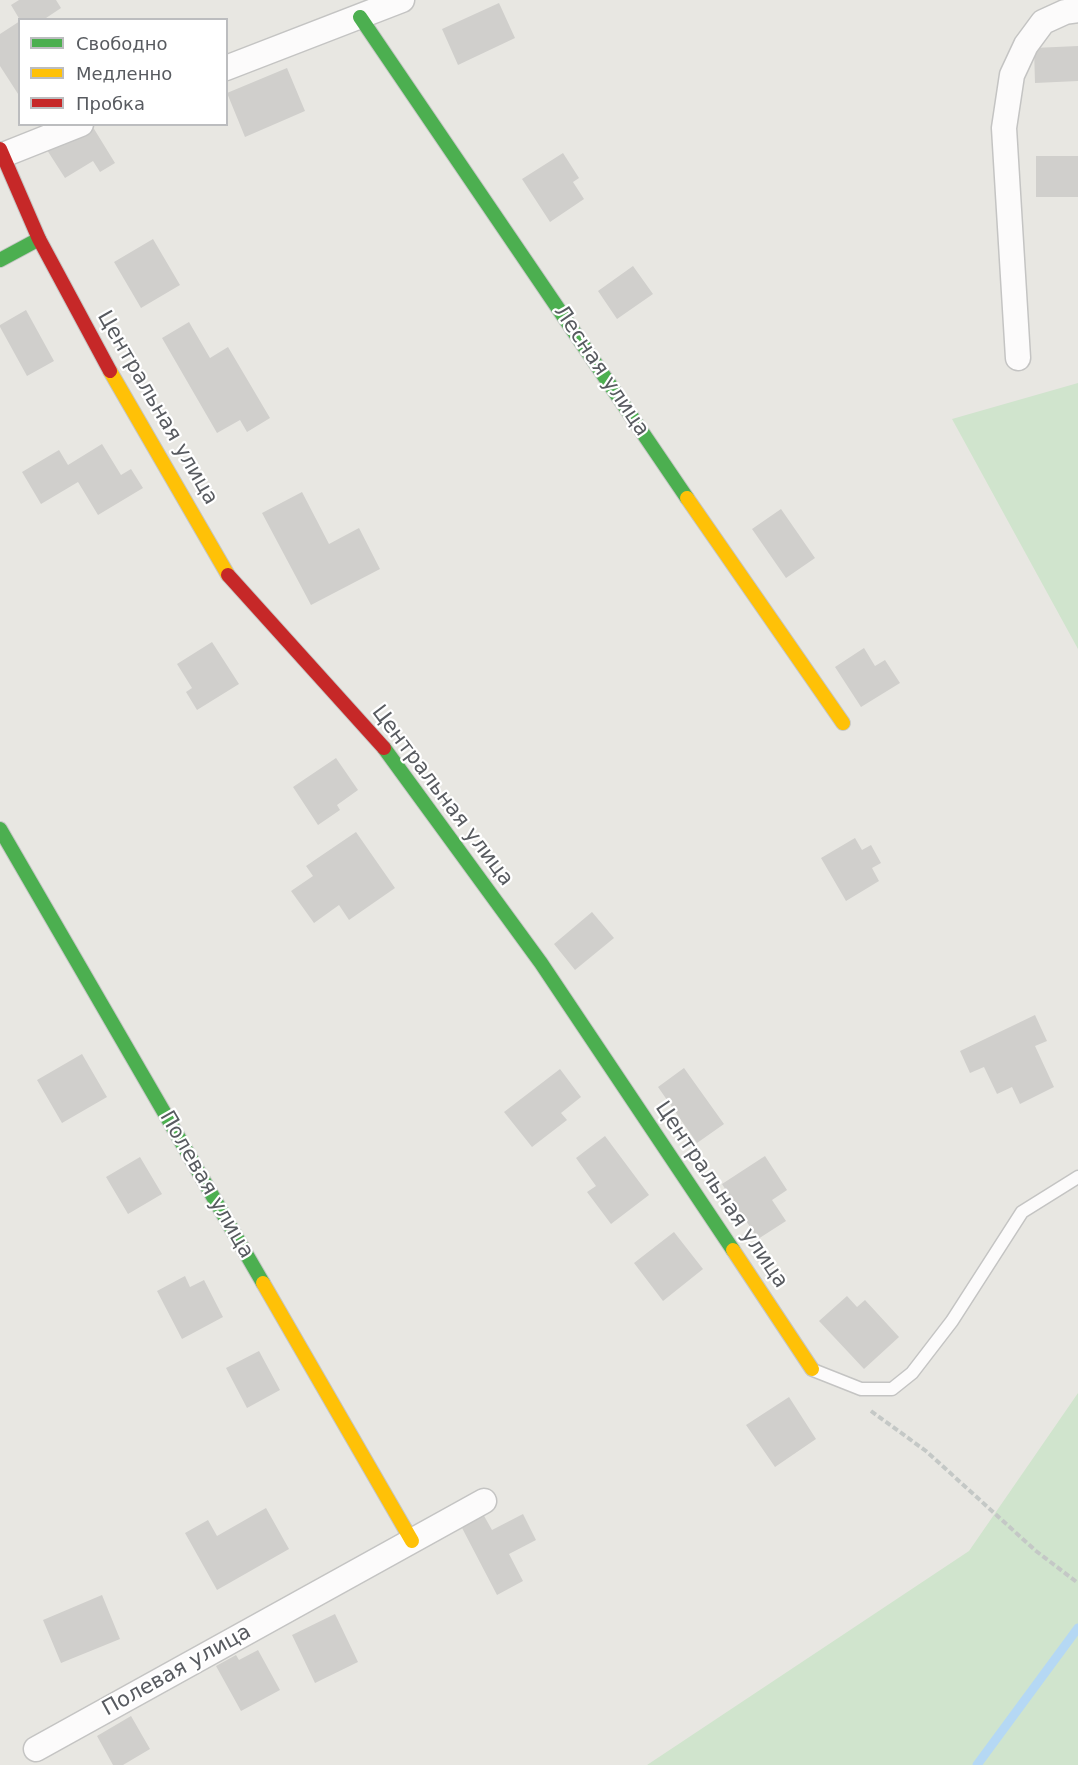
<!DOCTYPE html>
<meta charset="utf-8">
<style>
body{margin:0}
#map{position:relative;width:1078px;height:1765px;overflow:hidden;background:#e8e7e2;font-family:"DejaVu Sans",sans-serif}
canvas{display:block}
.legend{position:absolute;left:18px;top:18px;width:210px;height:108px;box-sizing:border-box;background:#fff;border:2px solid #bcbdbf;margin:0;padding:8px 10px;list-style:none;font-size:18px;color:#585b60}
.legend li{display:flex;align-items:center;gap:12px;height:30px}
.legend b{width:30px;border:2px solid #bcbdbf}
</style>
<div id="map">
<canvas width="1078" height="1765"></canvas>
<ul class="legend">
<li><b style="height:8px;background:#4caf50"></b>Свободно</li>
<li><b style="height:8px;background:#ffc107"></b>Медленно</li>
<li><b style="height:8px;background:#c62828"></b>Пробка</li>
</ul>
</div>
<script>
const c = document.querySelector('canvas').getContext('2d');
c.lineJoin = 'round';
function paint(path, color) {
  c.fillStyle = color;
  c.fill(path, 'evenodd');
}
function toPath(rows) {
  const path = new Path2D();
  for (const r of rows) {
    path.moveTo(r[0], r[1]);
    for (let i = 2; i < r.length; i += 2) path.lineTo(r[i], r[i + 1]);
  }
  return path;
}
function stroke(path, color, width, dash) {
  c.strokeStyle = color;
  c.lineWidth = width;
  c.lineCap = dash ? 'butt' : 'round';
  c.setLineDash(dash || []);
  c.stroke(path);
}
function label(font, color, halo, rows, align = 'center') {
  c.font = font + ' "DejaVu Sans",sans-serif';
  c.lineWidth = 4.5;
  c.setLineDash([]);
  c.textBaseline = 'middle';
  c.strokeStyle = halo;
  c.fillStyle = color;
  for (const [text, x, y, turn = 0] of rows) {
    c.save();
    c.translate(x, y);
    c.rotate((+turn || 0) * Math.PI / 180);
    c.textAlign = isNaN(turn) ? turn : align;
    if (halo) c.strokeText(text, 0, 0);
    c.fillText(text, 0, 0);
    c.restore();
  }
}
paint(toPath([
 [1078,383,1078,649,952,419],
 [1078,1393,1078,1765,647,1765,969,1551]
]), '#d0e4cd');
stroke(toPath([
 [977,1765,1078,1628]
]), '#b5d8f4', 9);
paint(toPath([
 [19,0,56,0,61,8,43,20,20,20,11,5],
 [499,3,515,38,458,65,442,29],
 [20,21,20,97,0,66,0,34],
 [1078,46,1078,81,1035,83,1034,48],
 [287,68,305,111,245,137,227,93],
 [88,124,91,124,115,163,100,172,93,161,65,178,47,150],
 [563,153,579,178,573,182,584,199,550,222,522,179],
 [1036,156,1078,156,1078,197,1036,197],
 [153,239,180,285,141,308,114,262],
 [633,266,653,294,617,319,598,291],
 [26,310,54,361,27,376,0,327,0,325],
 [189,322,210,358,228,347,270,418,247,432,240,420,217,433,162,338],
 [102,444,121,475,131,469,143,488,98,515,78,482,41,504,22,472,59,450,68,465],
 [302,492,329,544,359,528,380,569,311,605,262,513],
 [781,509,815,558,786,578,752,529],
 [212,642,239,684,197,710,186,692,192,688,177,664],
 [864,648,875,666,885,660,900,683,861,707,835,667],
 [336,758,358,790,337,805,340,810,318,825,293,787],
 [356,832,395,888,349,920,339,905,314,923,291,891,313,876,306,866],
 [855,838,862,850,871,845,881,863,872,868,879,881,846,901,821,858],
 [592,912,614,938,575,970,554,944],
 [1035,1015,1047,1041,1035,1046,1054,1087,1020,1104,1012,1087,997,1094,984,1067,970,1073,960,1051],
 [82,1054,107,1097,62,1123,37,1080],
 [684,1068,724,1124,697,1143,658,1087],
 [560,1069,581,1097,561,1113,567,1120,532,1147,504,1112],
 [605,1136,649,1195,611,1224,587,1192,596,1186,576,1158],
 [765,1156,787,1190,772,1200,786,1221,758,1239,722,1184],
 [140,1157,162,1194,128,1214,106,1177],
 [674,1232,703,1269,663,1301,634,1263],
 [185,1276,190,1287,204,1280,223,1317,182,1339,157,1291],
 [847,1296,857,1307,865,1300,899,1337,864,1369,819,1321],
 [259,1351,280,1390,247,1408,226,1368],
 [789,1397,816,1439,775,1467,746,1425],
 [266,1508,289,1549,217,1590,185,1533,208,1520,217,1536],
 [483,1514,492,1530,523,1514,536,1540,509,1554,523,1581,497,1595,461,1526],
 [102,1595,120,1639,61,1663,43,1620],
 [335,1614,358,1662,315,1683,292,1635],
 [258,1650,280,1690,241,1711,216,1666,236,1655,239,1660],
 [131,1716,150,1749,123,1765,113,1765,97,1736]
]), '#d0cfcc');
const lane = toPath([
 [813,1370,861,1389,892,1389,912,1373,952,1321,1022,1212,1078,1177]
]);
const street = toPath([
 [226,68,402,0],
 [3,155,81,124],
 [1018,358,1004,128,1012,75,1026,45,1043,22,1065,12,1078,10],
 [36,1749,484,1501]
]);
const fast = toPath([
 [360,17,687,498],
 [0,260,39,239],
 [384,748,541,963,733,1250],
 [0,829,263,1283]
]);
const slow = toPath([
 [110,371,228,575],
 [687,498,843,723],
 [733,1250,812,1369],
 [263,1283,412,1541]
]);
const jam = toPath([
 [0,149,39,239,110,371],
 [228,575,384,748]
]);
stroke(lane, '#c4c4c3', 15);
stroke(street, '#c4c4c3', 27);
stroke(fast, '#c5c6c5', 16);
stroke(slow, '#c5c6c5', 16);
stroke(jam, '#c5c6c5', 16);
stroke(toPath([
 [871,1411,926,1451,1036,1551,1078,1583]
]), '#c4c8c6', 4, [6, 3]);
stroke(lane, '#fcfbfb', 12);
stroke(street, '#fcfbfb', 24);
stroke(fast, '#4caf50', 14);
stroke(slow, '#ffc107', 14);
stroke(jam, '#c62828', 14);
label('21px', '#585b60', '#fff', [
 ["Лесная улица",601,371,56],
 ["Центральная улица",157,408,60],
 ["Центральная улица",442,796,53],
 ["Полевая улица",206,1185,60],
 ["Центральная улица",721,1195,56],
 ["Полевая улица",177,1671,-29]
]);
</script>
